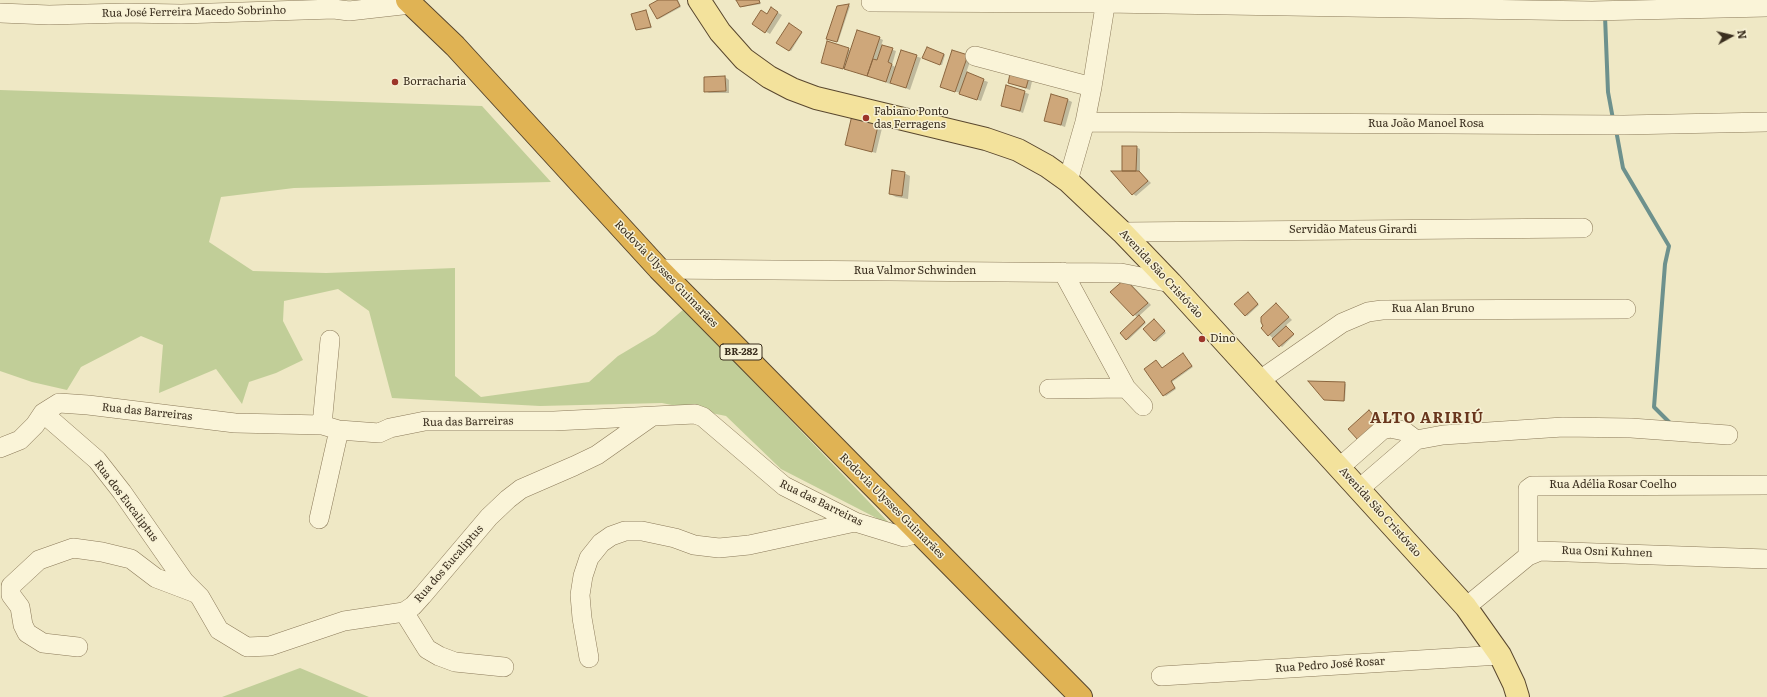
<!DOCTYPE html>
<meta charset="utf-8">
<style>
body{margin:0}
#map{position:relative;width:1767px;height:697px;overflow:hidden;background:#efe8c5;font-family:Literata,serif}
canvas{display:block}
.north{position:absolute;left:1711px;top:16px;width:40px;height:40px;-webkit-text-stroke:3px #f7f1d5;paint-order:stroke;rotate:82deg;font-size:11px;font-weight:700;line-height:16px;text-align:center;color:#3b2f1f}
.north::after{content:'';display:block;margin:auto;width:14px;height:18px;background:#3b2f1f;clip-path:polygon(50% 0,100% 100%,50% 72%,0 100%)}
</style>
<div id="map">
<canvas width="1767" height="697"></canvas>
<div class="north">N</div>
</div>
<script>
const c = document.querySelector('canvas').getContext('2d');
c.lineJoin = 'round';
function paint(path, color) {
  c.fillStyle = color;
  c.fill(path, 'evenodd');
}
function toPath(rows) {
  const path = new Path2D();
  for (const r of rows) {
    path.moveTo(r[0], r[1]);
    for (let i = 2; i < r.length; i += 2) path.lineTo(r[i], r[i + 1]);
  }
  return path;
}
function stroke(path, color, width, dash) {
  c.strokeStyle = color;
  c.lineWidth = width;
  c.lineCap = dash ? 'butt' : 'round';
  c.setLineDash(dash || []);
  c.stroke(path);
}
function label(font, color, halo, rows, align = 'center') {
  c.font = font + ' Literata,serif';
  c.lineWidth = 3;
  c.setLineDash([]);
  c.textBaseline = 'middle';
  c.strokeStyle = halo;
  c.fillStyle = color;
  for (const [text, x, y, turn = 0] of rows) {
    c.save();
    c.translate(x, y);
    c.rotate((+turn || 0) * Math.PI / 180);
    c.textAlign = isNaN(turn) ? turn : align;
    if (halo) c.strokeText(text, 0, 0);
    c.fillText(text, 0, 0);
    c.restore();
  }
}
paint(toPath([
 [0,90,482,106,551,182,294,188,221,197,209,242,253,271,326,273,455,268,455,376,481,397,589,382,618,356,655,334,684,309,892,526,781,469,726,416,662,403,540,406,392,398,369,311,338,289,284,301,283,321,303,360,276,373,249,382,242,404,216,369,159,393,163,345,141,336,81,367,67,390,32,382,0,371],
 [300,668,369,697,222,697]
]), '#c1ce98');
paint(toPath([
 [660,0,678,0,681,7,659,19,658,18],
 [738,0,759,0,761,4,742,7],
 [849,5,850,6,838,42,828,39,837,6],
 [771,9,782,15,770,34,753,24,767,15],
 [646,11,652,28,638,30,636,29],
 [789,25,802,33,791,51,777,43],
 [879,38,883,40,881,46,896,51,892,65,897,68,902,51,921,58,910,90,891,82,890,84,845,68,844,69,823,63,848,49,851,51],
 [952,51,971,59,966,73,988,82,981,101,941,86],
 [944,54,945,55,942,65,925,59],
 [725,77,729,80,729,93,709,93,705,91,705,78],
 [1033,77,1030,90,1009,83],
 [1007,86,1029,94,1023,113,1002,105],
 [1068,100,1072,102,1065,127,1045,120],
 [884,120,876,153,846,145],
 [1136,147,1140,149,1140,172,1151,183,1136,196,1133,194,1123,172],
 [904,173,910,176,908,199,896,197,890,194],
 [1129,282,1151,305,1139,316,1146,323,1128,340,1127,339,1138,318,1112,292],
 [1249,294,1259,305,1247,316,1246,315],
 [1276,304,1292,320,1285,326,1294,335,1282,347,1262,328],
 [1156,322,1166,333,1156,342,1145,330],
 [1183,354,1193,367,1172,382,1176,389,1166,396,1164,395,1156,361,1162,369],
 [1344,383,1346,384,1345,401,1324,399]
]), '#0003');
stroke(toPath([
 [1605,16,1608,92,1613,119],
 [1616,130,1623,168,1669,246,1665,264,1654,407,1672,425]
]), '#6d918d', 4);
const building = toPath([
 [658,0,677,0,680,6,657,19,649,5,658,0],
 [736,0,759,0,760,3,740,7,736,0],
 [849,4,837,42,826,39,837,6,849,4],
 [771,7,778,12,765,33,752,24,761,10,767,14,771,7],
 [646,10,651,27,636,30,631,14,646,10],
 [789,23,802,32,789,51,776,43,789,23],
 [857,30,880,37,867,76,844,69,857,30],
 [827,41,849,48,843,69,821,63,827,41],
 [882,45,893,48,888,62,892,64,886,82,867,76,873,59,877,60,882,45],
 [927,47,944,54,940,65,922,58,927,47],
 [901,50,917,55,906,88,890,83,901,50],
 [952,50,968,55,955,92,940,87,952,50],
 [1011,69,1030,74,1026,88,1008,83,1011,69],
 [967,72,984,79,977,100,959,94,967,72],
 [725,76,726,91,704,92,704,77,725,76],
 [1006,85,1025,91,1020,111,1001,106,1006,85],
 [1051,94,1068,99,1061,125,1044,121,1051,94],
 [853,111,880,117,872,152,845,145,853,111],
 [1122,146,1137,146,1136,171,1122,171,1122,146],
 [892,170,905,172,902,196,889,194,892,170],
 [1111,171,1139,171,1148,181,1132,195,1111,171],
 [1125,279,1148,303,1133,316,1110,292,1125,279],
 [1248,292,1258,304,1245,316,1234,304,1248,292],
 [1276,303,1289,317,1268,336,1261,328,1263,326,1261,322,1261,317,1276,303],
 [1139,315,1145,322,1126,340,1120,333,1139,315],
 [1154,319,1165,331,1154,341,1143,329,1154,319],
 [1286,326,1294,334,1279,347,1272,339,1286,326],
 [1183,353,1192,366,1171,381,1175,388,1163,396,1144,369,1156,360,1162,368,1183,353],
 [1308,381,1345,382,1344,401,1324,400,1308,381],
 [1369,410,1379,422,1358,440,1348,429,1369,410]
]);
paint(building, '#cea77a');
stroke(building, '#8b663f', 1);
const minor = toPath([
 [871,2,1105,3,1592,11,1767,7],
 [0,13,49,15,125,13,181,14,334,9,349,11,411,4],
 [975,56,1092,87],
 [1085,122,1624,125,1767,122],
 [1068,181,1085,122,1092,87,1106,0],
 [1122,232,1583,228],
 [659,269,1121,273,1171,283],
 [1063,272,1126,388,1143,406],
 [1260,380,1342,323,1368,312,1382,310,1626,309],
 [1049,389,1126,388],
 [43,413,97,460,122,492,184,581,200,597,219,630,247,647,270,646,344,621,404,612,413,606,422,596,489,517,508,499,521,489,574,466,597,455,651,417],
 [322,425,330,340],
 [0,448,20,440,35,425,43,413,59,403,88,405,235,423,322,425,339,430,379,433,390,428,425,421,554,421,695,414,703,417,784,486,855,522,904,537,918,533],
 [1340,467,1382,430,1390,428,1404,431,1416,440],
 [1359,489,1416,440,1443,435,1563,427,1631,428,1728,435],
 [319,519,339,430],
 [1528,556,1528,489,1532,486,1767,485],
 [1466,607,1528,556,1540,551,1767,559],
 [404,612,427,649,439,656,455,662,504,667],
 [78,647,43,643,27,633,23,625,20,607,11,595,11,586,39,560,73,548,102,552,131,559,156,578,193,592],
 [589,658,582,618,580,595,583,576,589,558,601,543,611,536,625,531,642,531,675,538,694,545,719,548,749,545,855,522],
 [1161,676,1500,655]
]);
const major = toPath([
 [699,0,720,32,744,59,769,77,792,89,816,98,986,139,1018,150,1047,166,1068,181,1122,232,1171,283,1466,607,1500,655,1514,684,1518,697]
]);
const highway = toPath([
 [407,0,455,46,659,269,1081,697]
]);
stroke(minor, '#8b7a5a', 20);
stroke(major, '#59472e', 24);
stroke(highway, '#59472e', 24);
stroke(minor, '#faf4d8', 19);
stroke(major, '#f3e29c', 22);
stroke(highway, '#e0b354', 22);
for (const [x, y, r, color] of [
 [395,82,4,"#9c3529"],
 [866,118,4,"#9c3529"],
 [1202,339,4,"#9c3529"]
]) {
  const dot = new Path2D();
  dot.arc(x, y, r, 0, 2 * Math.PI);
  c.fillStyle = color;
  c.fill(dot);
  stroke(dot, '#f7f1d5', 1.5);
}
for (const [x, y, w] of [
 [741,352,42]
]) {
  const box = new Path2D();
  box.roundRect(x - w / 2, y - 8, w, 16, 3);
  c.fillStyle = '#f7f1d5';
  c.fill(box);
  stroke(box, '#3b2f1f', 1);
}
label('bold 10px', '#3b2f1f', null, [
 ["BR-282",741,352]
]);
label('11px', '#3b2f1f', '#f7f1d5', [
 ["Rua José Ferreira Macedo Sobrinho",194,12,-1],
 ["Rua João Manoel Rosa",1426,124],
 ["Servidão Mateus Girardi",1353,230],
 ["Rua Valmor Schwinden",915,271],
 ["Rodovia Ulysses Guimarães",666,274,46],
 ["Avenida São Cristóvão",1161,274,47],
 ["Rua Alan Bruno",1433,309],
 ["Rua das Barreiras",147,412,6],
 ["Rua das Barreiras",468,422,-1],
 ["Rua Adélia Rosar Coelho",1613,485],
 ["Rua dos Eucaliptus",126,501,53],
 ["Rua das Barreiras",821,503,26],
 ["Rodovia Ulysses Guimarães",892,506,45],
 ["Avenida São Cristóvão",1380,512,48],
 ["Rua Osni Kuhnen",1607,552,2],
 ["Rua dos Eucaliptus",449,564,-49],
 ["Rua Pedro José Rosar",1330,665,-4]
]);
label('11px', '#3b2f1f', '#f7f1d5', [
 ["Borracharia",403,82],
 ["Fabiano Ponto",874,112],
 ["das Ferragens",874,125],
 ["Dino",1210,339]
], 'left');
c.letterSpacing = '1px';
label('bold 15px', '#68361d', '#f7f1d5', [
 ["ALTO ARIRIÚ",1427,419]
]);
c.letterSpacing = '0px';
</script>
